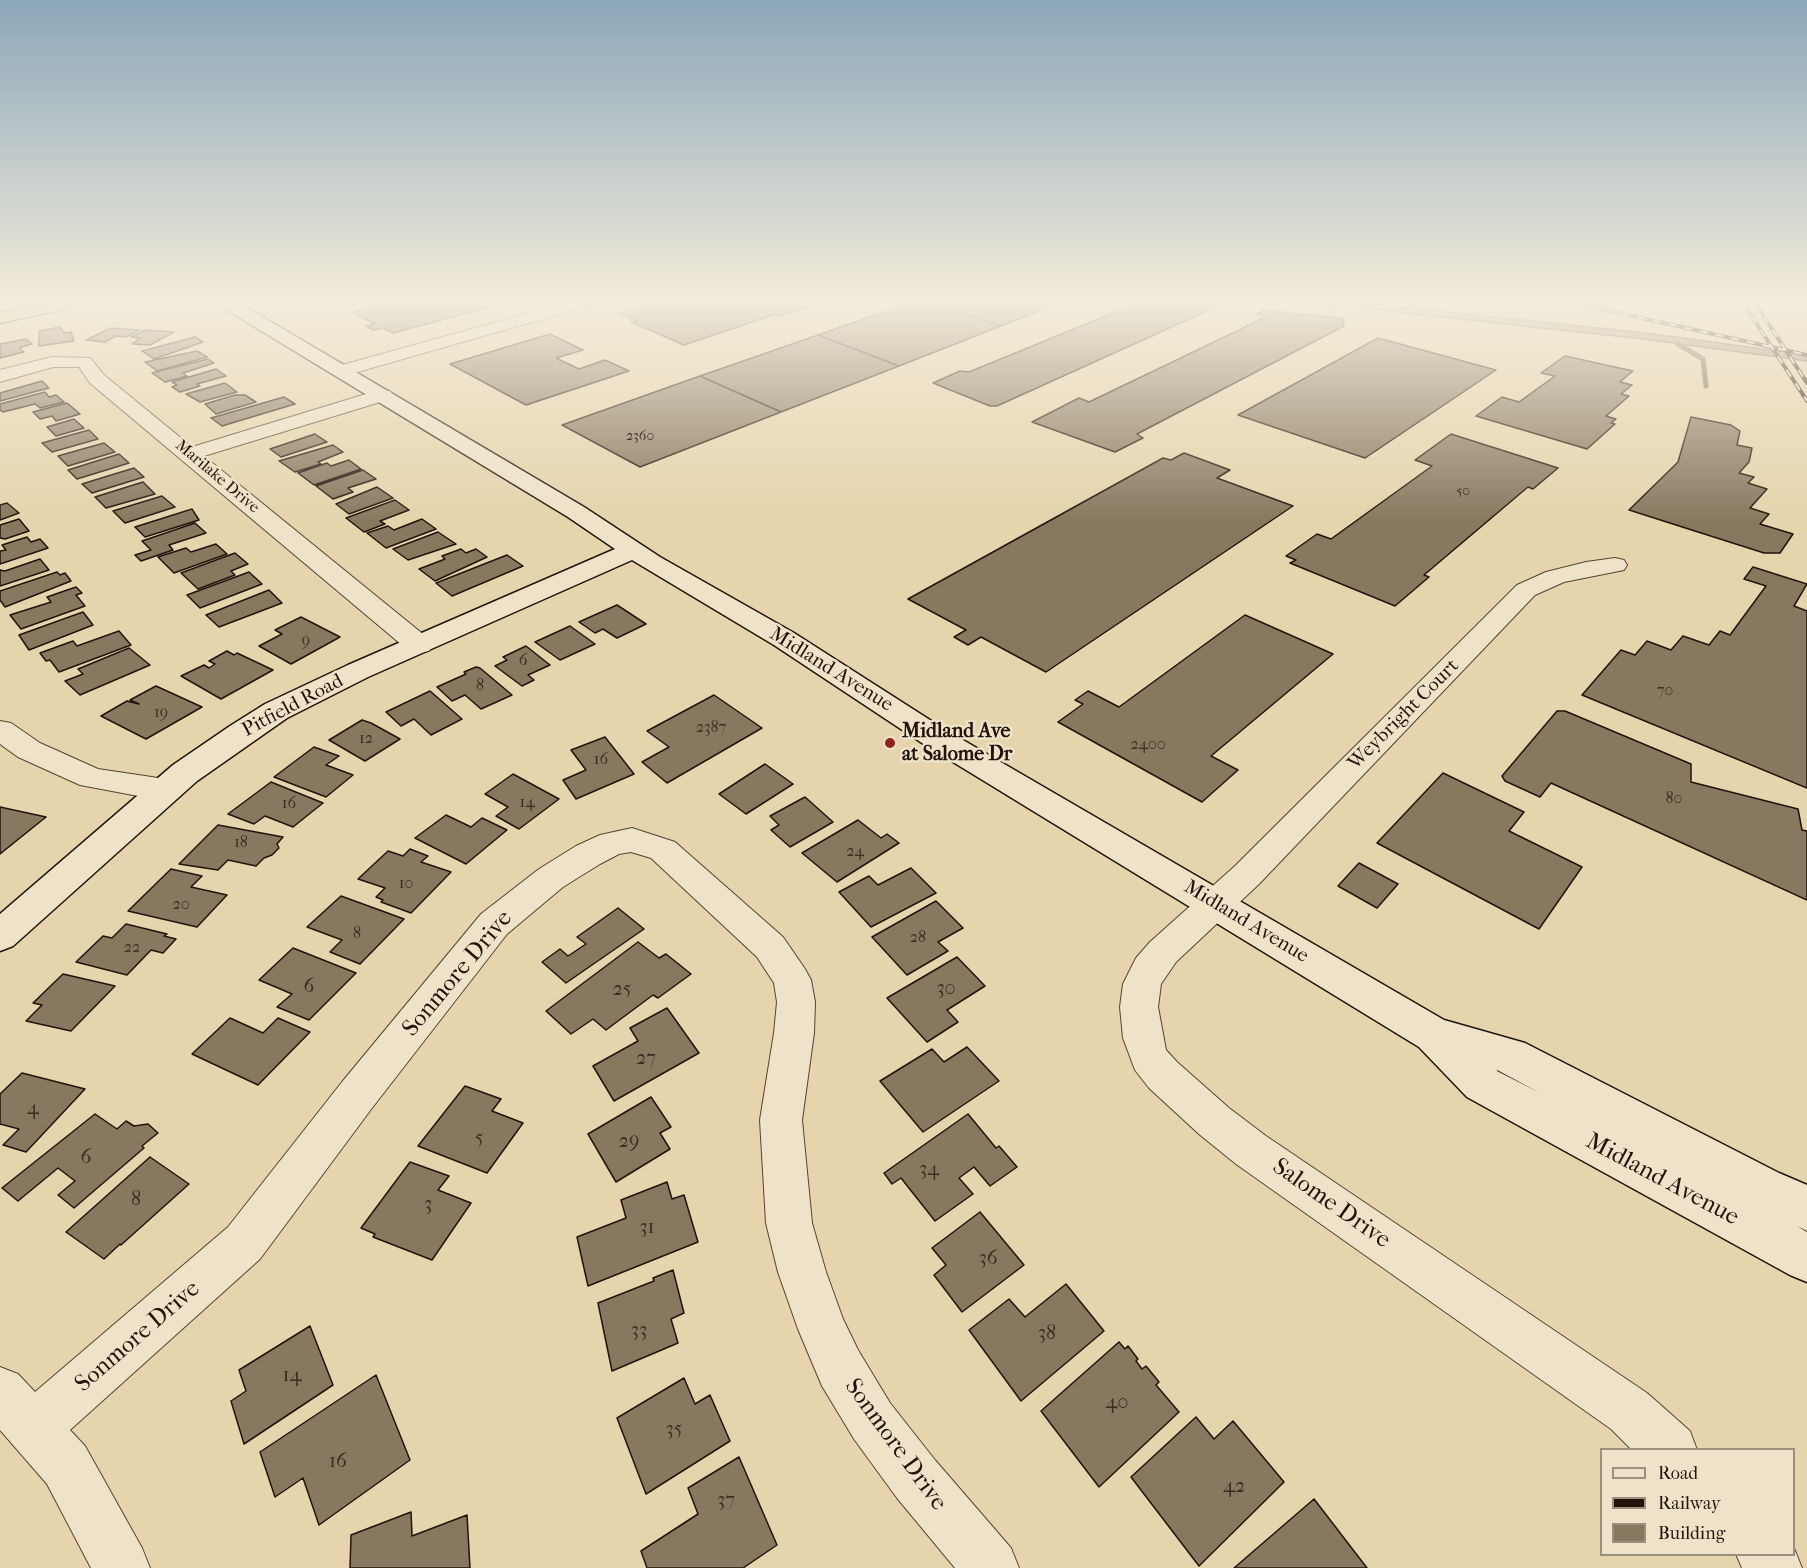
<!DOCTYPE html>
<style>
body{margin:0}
#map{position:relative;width:1807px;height:1568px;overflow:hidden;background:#e5d4ac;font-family:"IM FELL French Canon",serif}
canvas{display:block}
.legend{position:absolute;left:1600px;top:1448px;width:195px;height:108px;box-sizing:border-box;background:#eee3c9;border:2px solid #9c907d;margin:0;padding:8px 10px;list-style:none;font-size:18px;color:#22140c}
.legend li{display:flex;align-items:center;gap:12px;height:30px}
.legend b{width:30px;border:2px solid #9c907d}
</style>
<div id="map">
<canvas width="1807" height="1568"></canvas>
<ul class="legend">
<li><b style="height:8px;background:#eee3c9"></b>Road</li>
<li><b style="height:8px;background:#22140c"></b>Railway</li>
<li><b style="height:16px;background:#87785f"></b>Building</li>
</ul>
</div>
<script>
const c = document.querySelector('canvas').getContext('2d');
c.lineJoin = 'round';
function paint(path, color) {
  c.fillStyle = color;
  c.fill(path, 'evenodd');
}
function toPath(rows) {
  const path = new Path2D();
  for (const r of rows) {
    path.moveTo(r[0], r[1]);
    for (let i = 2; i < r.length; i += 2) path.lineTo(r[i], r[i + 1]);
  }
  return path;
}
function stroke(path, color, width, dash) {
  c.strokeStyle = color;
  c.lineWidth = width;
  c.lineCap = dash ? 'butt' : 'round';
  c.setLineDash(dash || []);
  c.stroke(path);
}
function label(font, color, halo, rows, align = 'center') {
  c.font = font + ' "IM FELL French Canon",serif';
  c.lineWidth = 5;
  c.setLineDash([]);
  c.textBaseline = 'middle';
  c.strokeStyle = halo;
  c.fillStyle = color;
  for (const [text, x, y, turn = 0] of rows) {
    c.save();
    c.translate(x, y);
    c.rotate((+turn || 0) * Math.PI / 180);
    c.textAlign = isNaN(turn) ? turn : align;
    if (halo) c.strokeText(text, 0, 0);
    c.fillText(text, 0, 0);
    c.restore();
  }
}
const water = toPath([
 [1311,303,1363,303,1646,333,1807,355,1807,361,1643,339,1311,303]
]);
paint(water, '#a39376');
stroke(water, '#6f604c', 1.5);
stroke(toPath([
 [1678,344,1703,359,1706,386]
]), '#6f604c', 5);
const building = toPath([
 [388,303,504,303,393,333,383,328,374,330,366,326,375,324,353,312,388,303],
 [653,303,821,303,780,316,776,314,684,345,631,322,637,321,618,313,653,303],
 [909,303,931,303,1001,326,899,366,818,335,909,303],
 [931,303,1060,303,1001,326,931,303],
 [1137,303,1201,303,1218,306,997,406,990,406,933,383,960,371,969,372,1137,303],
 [1264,310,1340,318,1343,319,1344,326,1137,434,1143,438,1115,452,1032,422,1079,398,1089,402,1239,330,1266,316,1257,314,1264,310],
 [60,327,64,333,71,332,74,341,39,346,39,331,60,327],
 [111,328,139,330,126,337,116,336,105,342,86,340,111,328],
 [145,330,174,332,150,345,132,344,140,338,131,337,145,330],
 [550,334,583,350,556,358,579,369,605,360,629,371,526,405,450,364,550,334],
 [818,335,899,366,781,412,700,376,818,335],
 [195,337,203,342,154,359,142,351,195,337],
 [1378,338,1496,370,1365,458,1238,415,1378,338],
 [26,339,32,344,21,347,20,349,24,352,0,358,0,344,26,339],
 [197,351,207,357,157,371,145,362,197,351],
 [1565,356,1633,371,1620,382,1632,385,1621,394,1629,396,1606,416,1616,419,1611,423,1615,424,1587,449,1476,416,1502,397,1519,402,1555,376,1541,373,1565,356],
 [208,359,214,363,183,373,187,376,165,382,152,373,208,359],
 [216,369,226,376,197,384,200,386,180,392,172,387,177,385,172,382,216,369],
 [700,376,781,412,640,467,562,425,700,376],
 [42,381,49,388,0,401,0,393,42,381],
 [225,383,237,392,200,402,186,394,225,383],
 [45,392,49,397,56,395,64,402,40,408,35,404,3,412,0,410,0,404,45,392],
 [235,395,245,395,256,402,216,414,205,404,235,395],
 [284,397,295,404,222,426,211,418,284,397],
 [67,403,80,414,56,421,52,416,40,419,33,412,67,403],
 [1691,417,1731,425,1740,431,1737,445,1752,448,1749,462,1739,473,1754,477,1748,483,1767,489,1750,508,1769,514,1760,524,1793,534,1780,553,1764,553,1629,510,1678,462,1691,417],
 [74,419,84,428,56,436,47,427,74,419],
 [89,430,98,439,52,452,42,443,89,430],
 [315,434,327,442,281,457,270,449,315,434],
 [1451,434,1558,468,1533,489,1528,487,1424,575,1429,577,1395,606,1290,563,1296,560,1286,556,1317,534,1331,539,1432,466,1415,460,1451,434],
 [104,443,115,452,68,466,58,456,104,443],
 [333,445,343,452,318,462,321,464,295,472,279,461,333,445],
 [1184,453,1230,470,1217,478,1293,506,1046,672,981,637,968,645,954,637,966,630,908,599,1163,458,1171,460,1184,453],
 [119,454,129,463,77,479,68,470,119,454],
 [349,460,361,469,314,485,298,473,327,463,331,466,349,460],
 [134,468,144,477,92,493,82,484,134,468],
 [363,470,376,479,348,488,353,492,333,499,316,486,363,470],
 [143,482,155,494,106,508,95,497,143,482],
 [377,487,393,498,349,514,336,504,377,487],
 [162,496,175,507,125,523,113,511,162,496],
 [395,500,409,510,380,521,385,524,364,532,346,518,395,500],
 [7,503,19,513,0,520,0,505,7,503],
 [192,509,199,520,145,537,135,527,192,509],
 [19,519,29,531,5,539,0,538,0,525,19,519],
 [422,519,436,529,386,548,367,533,388,526,394,530,422,519],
 [195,523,206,533,169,545,173,550,141,561,135,555,151,550,142,541,195,523],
 [438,532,456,544,408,560,393,549,438,532],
 [27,537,31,542,40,539,48,548,0,564,0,551,6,550,2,545,27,537],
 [216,544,227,554,174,573,158,557,186,548,191,552,216,544],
 [461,549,466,553,476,549,487,557,435,581,419,569,445,559,442,556,461,549],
 [235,553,248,564,231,571,235,575,198,589,181,573,235,553],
 [507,555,523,566,452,596,436,583,507,555],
 [40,559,49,570,0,586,0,570,5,571,40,559],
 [1753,567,1807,584,1794,606,1807,611,1807,788,1582,695,1621,650,1635,655,1647,641,1671,650,1683,636,1709,645,1720,631,1730,635,1766,586,1744,579,1753,567],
 [57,572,60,575,65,573,71,581,5,607,0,600,0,591,57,572],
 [249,572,262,584,200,608,187,595,249,572],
 [76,587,82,593,76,595,85,606,21,629,10,615,51,602,47,597,76,587],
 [269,590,282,603,219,627,206,615,269,590],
 [617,605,646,624,617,638,603,629,595,633,579,622,617,605],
 [83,612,93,625,29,650,19,635,83,612],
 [1245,615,1333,654,1211,756,1238,770,1202,802,1058,722,1083,704,1075,700,1088,691,1119,707,1245,615],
 [301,617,340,637,291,664,259,646,282,634,275,630,301,617],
 [570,626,595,644,560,660,535,642,570,626],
 [119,631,131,645,59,672,50,660,46,661,40,653,73,641,77,646,119,631],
 [526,646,550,665,528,675,534,680,522,686,495,666,507,660,503,657,526,646],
 [129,648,150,665,80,695,65,681,83,674,78,669,129,648],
 [227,651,234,655,237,653,273,670,221,699,181,676,204,665,209,668,215,664,209,661,227,651],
 [476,667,480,668,512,695,481,709,465,695,452,701,437,687,466,674,464,672,476,667],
 [156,686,202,707,146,739,101,716,127,701,139,704,130,700,156,686],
 [430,691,462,719,431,735,414,719,401,726,386,712,430,691],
 [714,695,762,728,667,783,642,762,669,747,647,731,714,695],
 [1557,711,1565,711,1691,764,1691,782,1798,809,1802,830,1807,831,1807,900,1551,783,1540,797,1505,781,1502,776,1557,711],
 [362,720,371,723,400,739,365,761,329,740,362,720],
 [605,737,634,774,576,799,563,780,586,770,571,750,605,737],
 [314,747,339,756,326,765,353,775,326,797,274,777,314,747],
 [765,764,793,784,746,814,719,794,765,764],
 [1443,773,1524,812,1509,831,1582,867,1539,929,1377,843,1443,773],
 [513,774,559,799,519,829,496,816,508,807,485,794,513,774],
 [271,782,323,803,293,827,265,816,254,824,228,814,271,782],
 [805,797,833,822,790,847,771,830,779,825,770,816,805,797],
 [0,807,46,817,0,854,0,807],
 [446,815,471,827,482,818,507,830,466,864,415,838,446,815],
 [858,820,881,838,887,834,899,843,837,882,802,853,858,820],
 [218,825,283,837,277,844,279,848,272,855,264,858,256,866,228,860,218,870,179,864,218,825],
 [410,849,428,856,421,862,451,872,411,913,381,902,383,900,376,897,385,888,358,879,388,851,403,856,410,849],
 [1359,863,1398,884,1377,908,1338,886,1359,863],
 [911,868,936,893,871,927,839,892,869,876,878,885,911,868],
 [171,869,202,876,191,887,227,895,197,927,128,911,171,869],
 [341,896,404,919,360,964,330,952,342,940,307,927,341,896],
 [936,901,963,928,938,942,948,951,907,975,872,937,936,901],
 [618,908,644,929,566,983,542,962,560,949,568,956,586,944,577,937,618,908],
 [126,924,167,934,164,936,176,939,163,953,151,950,127,975,76,962,103,936,112,938,126,924],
 [638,942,659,958,666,954,691,974,658,998,653,995,606,1030,593,1019,571,1034,546,1011,638,942],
 [293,948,356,973,309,1020,277,1007,292,994,259,980,293,948],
 [957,957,985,986,947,1010,958,1022,927,1042,887,998,957,957],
 [63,974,115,986,71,1031,26,1021,42,1005,33,1003,63,974],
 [667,1008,699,1053,614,1101,593,1066,638,1041,630,1028,667,1008],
 [230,1018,263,1033,278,1018,310,1032,258,1085,192,1054,230,1018],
 [967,1047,999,1081,923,1132,880,1081,932,1049,944,1062,967,1047],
 [22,1073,85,1089,26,1152,3,1145,19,1129,0,1124,0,1094,22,1073],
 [465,1086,501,1099,492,1111,523,1123,487,1173,418,1146,465,1086],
 [651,1097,671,1127,660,1133,670,1149,616,1182,588,1134,651,1097],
 [95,1114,117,1129,126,1121,134,1126,148,1124,158,1133,142,1146,144,1148,74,1208,58,1195,75,1181,58,1168,18,1201,2,1188,95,1114],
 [968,1114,996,1148,999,1146,1017,1167,990,1186,974,1167,959,1178,973,1194,935,1221,901,1178,892,1184,884,1173,968,1114],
 [150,1157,189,1184,121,1245,120,1244,104,1259,66,1232,150,1157],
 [410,1162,449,1176,438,1190,471,1203,432,1260,373,1237,375,1234,361,1228,410,1162],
 [667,1182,672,1199,684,1195,698,1242,588,1286,577,1237,626,1218,621,1200,667,1182],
 [980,1212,1024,1265,962,1312,934,1275,946,1265,932,1248,980,1212],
 [673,1270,684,1313,671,1319,678,1343,612,1371,598,1303,654,1281,653,1278,673,1270],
 [1066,1284,1104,1331,1021,1401,969,1330,1009,1299,1025,1317,1066,1284],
 [310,1326,333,1385,244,1444,231,1401,246,1391,239,1370,310,1326],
 [1119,1342,1125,1349,1128,1346,1138,1359,1136,1361,1142,1369,1146,1366,1159,1382,1156,1385,1179,1412,1099,1487,1041,1411,1119,1342],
 [376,1375,410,1460,319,1525,303,1478,275,1497,260,1452,376,1375],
 [684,1378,695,1404,710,1395,730,1441,646,1494,617,1418,684,1378],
 [1196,1417,1214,1439,1233,1421,1284,1482,1199,1566,1131,1477,1196,1417],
 [739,1457,777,1545,743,1568,647,1568,641,1551,698,1514,688,1488,739,1457],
 [1314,1499,1367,1568,1234,1568,1314,1499],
 [411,1512,412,1536,467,1515,470,1568,350,1568,351,1535,411,1512]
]);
paint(building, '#87785f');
stroke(building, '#22140c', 1.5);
const street = toPath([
 [565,303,590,303,588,306,347,375,341,376,335,375,332,371,335,367,565,303],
 [52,357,90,358,104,375,192,447,376,391,390,391,393,395,390,399,204,456,429,639,433,645,429,651,419,653,409,651,90,383,79,367,53,367,0,382,0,370,52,357],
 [1615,558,1624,560,1627,565,1624,570,1564,582,1535,595,1259,884,1176,962,1161,984,1158,1007,1166,1050,1177,1062,1229,1108,1266,1136,1647,1393,1690,1431,1697,1450,1632,1450,1611,1429,1236,1164,1199,1134,1149,1088,1135,1070,1123,1038,1120,1007,1123,984,1136,958,1150,942,1235,866,1517,585,1546,572,1586,562,1615,558],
 [0,721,11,723,40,743,98,769,165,779,176,782,181,790,176,798,165,801,80,785,18,757,0,744,0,721],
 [632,828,675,842,783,937,805,969,811,980,815,1002,814,1033,802,1120,812,1223,826,1272,843,1319,858,1350,890,1403,935,1460,1011,1548,1019,1568,955,1568,897,1498,854,1439,822,1386,798,1329,778,1272,766,1223,760,1120,774,1033,777,1002,774,983,757,957,651,858,631,852,619,854,600,864,563,887,507,934,372,1108,260,1259,70,1430,85,1446,142,1548,150,1568,91,1568,47,1484,0,1430,0,1367,18,1374,35,1392,228,1227,342,1082,481,914,539,869,576,846,600,835,632,828],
 [1794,1548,1802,1568,1742,1568,1736,1554,1794,1554,1794,1548]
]);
const secondary = toPath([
 [220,303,239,303,584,507,660,557,794,633,944,729,1444,1020,1525,1043,1779,1173,1807,1185,1807,1231,1797,1226,1807,1232,1807,1282,1790,1275,1467,1097,1419,1047,922,743,774,645,632,560,368,677,287,718,197,781,13,946,0,951,0,914,173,765,230,726,265,704,348,665,615,549,568,517,222,307,220,303],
 [1497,1070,1499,1071,1540,1093,1497,1071,1497,1070]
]);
const highway = toPath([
 [46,303,75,303,73,307,0,323,0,313,46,303]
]);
stroke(street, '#534434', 2);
stroke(secondary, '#22140c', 3);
stroke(highway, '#22140c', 3);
paint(street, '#eee3c9');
paint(secondary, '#eee3c9');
paint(highway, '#e5d4ac');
const rail = toPath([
 [1575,303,1807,355],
 [1743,303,1807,401],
 [1755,303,1807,383]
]);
stroke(rail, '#22140c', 4);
stroke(rail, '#eee3c9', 2, [8]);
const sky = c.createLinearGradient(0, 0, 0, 522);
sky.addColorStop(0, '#8ca7ba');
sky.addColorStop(0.58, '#f3ecda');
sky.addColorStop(1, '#f3ecda00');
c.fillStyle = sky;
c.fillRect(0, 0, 1807, 522);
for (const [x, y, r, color] of [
 [890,743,6,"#8f2418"]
]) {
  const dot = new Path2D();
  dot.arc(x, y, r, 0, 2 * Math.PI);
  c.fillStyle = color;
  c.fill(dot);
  stroke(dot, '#eee3c9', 2);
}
label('14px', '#3b2d21', null, [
 ["2360",640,437],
 ["50",1463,492]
]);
label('16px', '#22140c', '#eee3c9', [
 ["Marilake Drive",217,477,40]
]);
label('16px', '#3b2d21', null, [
 ["9",306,641],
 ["6",523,661],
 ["8",480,686],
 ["70",1665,691],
 ["19",161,713],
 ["2387",711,728],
 ["12",366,739],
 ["2400",1148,745],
 ["16",601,760],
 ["80",1674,799],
 ["14",527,803],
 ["16",289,804],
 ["18",241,843],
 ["24",855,852],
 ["10",406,884],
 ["20",181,905],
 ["8",357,934],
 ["28",918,938],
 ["22",132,948]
]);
label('20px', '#22140c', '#eee3c9', [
 ["Midland Avenue",831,670,32],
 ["Pitfield Road",293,706,-28],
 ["Weybright Court",1404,715,-45],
 ["Midland Avenue",1246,922,31]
]);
label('bold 20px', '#22140c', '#eee3c9', [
 ["Midland Ave",902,732],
 ["at Salome Dr",902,755]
], 'left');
label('20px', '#3b2d21', null, [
 ["6",309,987],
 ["30",946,989],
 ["25",622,990],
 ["27",646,1059],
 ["4",33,1109],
 ["5",479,1139],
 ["29",629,1142],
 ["6",86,1158],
 ["34",929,1170],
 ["8",136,1200],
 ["3",428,1205],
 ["31",647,1228],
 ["36",988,1259],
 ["33",639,1331],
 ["38",1047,1334],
 ["14",292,1376],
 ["40",1117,1403],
 ["35",674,1430],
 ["16",338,1462],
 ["42",1234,1487],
 ["37",726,1501]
]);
label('24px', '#22140c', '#eee3c9', [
 ["Sonmore Drive",458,974,-50],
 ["Midland Avenue",1662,1180,28],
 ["Salome Drive",1331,1204,35],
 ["Sonmore Drive",138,1337,-41],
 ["Sonmore Drive",895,1445,54]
]);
</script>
